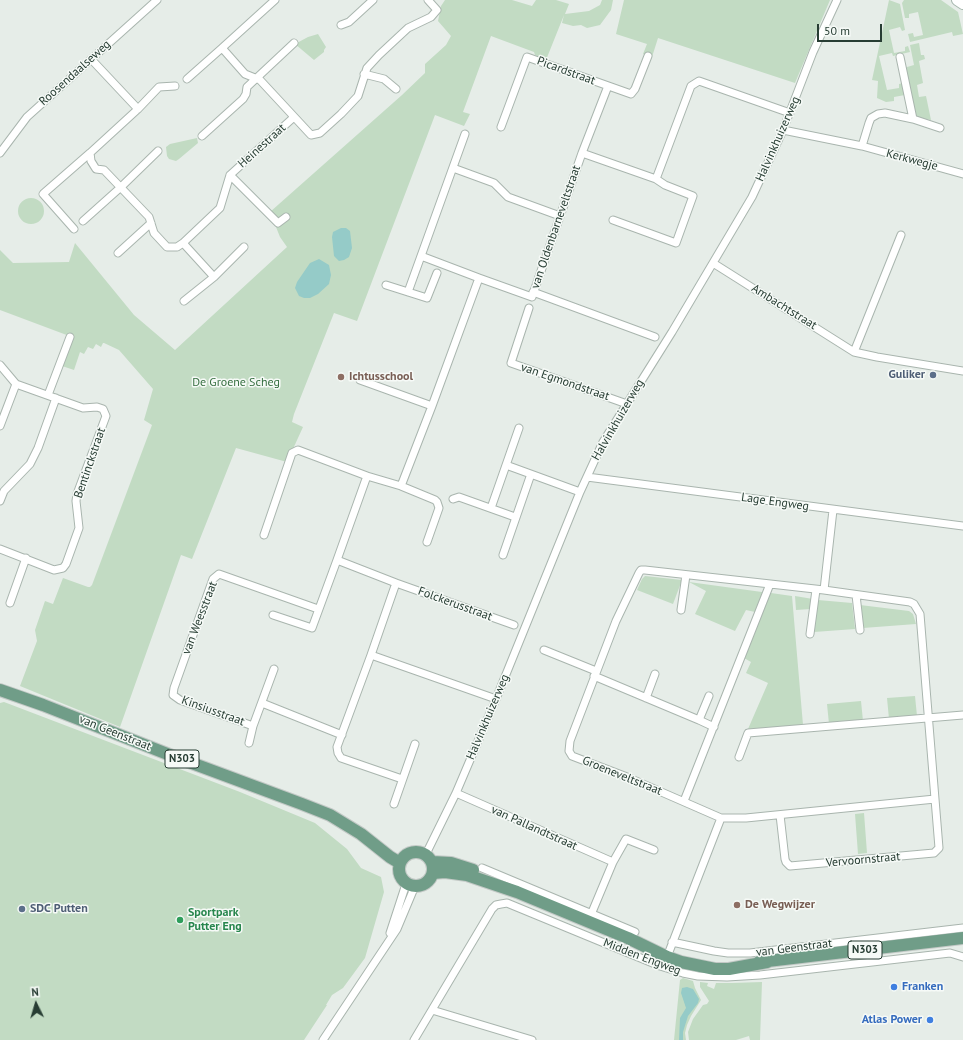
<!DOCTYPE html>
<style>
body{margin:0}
#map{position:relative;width:963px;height:1040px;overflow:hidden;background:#e6ede8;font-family:"PT Sans",sans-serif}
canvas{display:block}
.north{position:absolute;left:16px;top:984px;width:40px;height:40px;-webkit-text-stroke:3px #f6faf7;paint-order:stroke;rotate:355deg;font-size:11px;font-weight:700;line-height:16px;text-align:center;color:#273d33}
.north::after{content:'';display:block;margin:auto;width:14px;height:18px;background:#273d33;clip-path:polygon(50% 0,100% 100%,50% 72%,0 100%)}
.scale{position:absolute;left:817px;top:24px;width:65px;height:18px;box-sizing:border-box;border:2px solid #273d33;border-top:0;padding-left:5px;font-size:12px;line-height:14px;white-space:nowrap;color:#273d33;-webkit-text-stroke:3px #f6faf7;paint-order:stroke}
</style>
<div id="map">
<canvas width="963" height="1040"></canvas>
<div class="north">N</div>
<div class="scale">50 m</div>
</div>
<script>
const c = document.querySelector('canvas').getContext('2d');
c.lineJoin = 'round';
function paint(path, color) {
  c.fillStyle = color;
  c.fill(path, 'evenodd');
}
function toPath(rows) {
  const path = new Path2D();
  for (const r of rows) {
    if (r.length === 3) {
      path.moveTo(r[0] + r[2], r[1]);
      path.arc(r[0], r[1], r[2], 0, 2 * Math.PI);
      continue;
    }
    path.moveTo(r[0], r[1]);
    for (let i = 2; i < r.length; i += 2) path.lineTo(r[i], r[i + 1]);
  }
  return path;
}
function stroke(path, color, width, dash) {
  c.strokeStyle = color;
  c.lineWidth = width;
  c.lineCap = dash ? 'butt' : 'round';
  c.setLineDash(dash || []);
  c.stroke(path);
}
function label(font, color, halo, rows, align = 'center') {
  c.font = font + ' "PT Sans",sans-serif';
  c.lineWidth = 3;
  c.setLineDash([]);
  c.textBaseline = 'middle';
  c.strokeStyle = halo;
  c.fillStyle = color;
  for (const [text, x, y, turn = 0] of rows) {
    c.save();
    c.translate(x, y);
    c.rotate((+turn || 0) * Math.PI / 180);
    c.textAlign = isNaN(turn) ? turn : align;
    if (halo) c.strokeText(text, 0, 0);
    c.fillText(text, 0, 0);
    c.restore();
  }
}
paint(toPath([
 [445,0,512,0,532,6,536,0,556,0,569,4,565,14,589,11,600,5,602,0,613,0,611,10,600,25,587,28,581,25,573,26,562,23,564,15,546,60,535,55,534,52,491,36,463,112,470,114,464,126,435,115,357,321,334,313,294,414,292,422,303,427,287,462,236,448,192,559,181,555,120,727,20,686,37,641,35,630,45,601,53,604,63,578,88,587,90,587,92,585,152,425,144,420,153,389,119,350,104,343,103,343,101,347,96,344,93,349,88,347,84,354,80,352,74,370,62,366,72,337,0,310,0,250,13,263,69,262,75,243,134,315,175,350,287,247,280,237,270,212,402,95,425,73,425,64,446,45,451,36,438,21,441,6],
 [624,0,830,0,795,83,658,38,652,57,643,54,647,44,616,34],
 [889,0,900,4,905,30,902,31,900,27,889,30,894,53,905,51,905,47,908,46,910,52,893,56,892,53,879,56,887,90,899,88,899,84,903,83,905,95,894,97,894,101,886,102,877,98,878,81,872,80],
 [904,0,941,0,958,12,963,34,953,36,952,32,910,42,908,34,913,33,914,37,923,35,918,12,909,14,909,18,905,18,902,3],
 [318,34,326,47,324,50,324,52,314,60,295,44,308,37],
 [919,43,921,55,924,55,925,59,919,61,923,83,917,85,919,97,926,96,931,120,915,117,905,69,907,67,914,65,910,45],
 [197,138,198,143,179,159,176,161,169,159,167,156,166,147,170,144],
 [31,211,13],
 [645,576,682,580,673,604,637,590,642,579],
 [689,582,762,592,762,594,755,612,746,610,735,631,695,614,706,591],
 [771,593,792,596,803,725,748,729,768,683,746,673,751,662,744,658,769,594],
 [795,596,813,599,811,609,796,610],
 [818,600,852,603,855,629,814,632],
 [860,605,909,611,913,614,916,624,863,628],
 [915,696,917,716,889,719,887,698],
 [861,701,863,721,829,724,827,704],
 [4,702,240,792,315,823,347,849,361,868,381,877,384,892,365,958,343,988,332,995,326,1005,327,1005,304,1040,0,1040,0,703],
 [864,813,867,853,858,854,855,814],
 [683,978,693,981,695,988,701,1000,691,1016,687,1025,685,1033,686,1040,674,1040,680,980],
 [700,982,708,983,707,986,714,989,716,983,732,983,762,982,760,1040,750,1040,749,1036,736,1040,689,1040,688,1032,693,1019,703,1005,707,1004,709,1001,700,987]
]), '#c2dbc3');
paint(toPath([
 [341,228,346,228,350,231,352,248,349,257,344,260,339,261,334,256,332,237,333,232],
 [319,259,329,265,331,275,329,284,318,294,310,298,304,298,299,296,295,288,297,282,310,263],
 [687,987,693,989,699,999,698,1003,688,1016,683,1032,683,1040,679,1040,680,1018,686,1008,681,993,682,988]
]), '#95cbc8');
const street = toPath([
 [275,0,222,48,245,74,260,80,311,135,320,133,341,114,358,96,367,68,379,55,408,28,431,17,437,10,428,0],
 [341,25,349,22,373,0],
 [900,57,913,119],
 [91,59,138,109,90,153,91,161,96,169,104,170,149,217,154,233,167,247,177,247,183,243,220,208,230,175,294,117],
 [364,74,384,79,396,89],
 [187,79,222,48],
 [138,109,159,87,175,86],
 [501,127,527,57,631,94,635,89,648,56],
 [783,130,862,146,963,174],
 [202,136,243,99,246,94,247,87,294,43],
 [862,146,869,123,871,118,878,114,885,113,913,119,940,128],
 [0,153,27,117,157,0],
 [582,153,608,86],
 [453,168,494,183,508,197,560,216],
 [230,175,278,223,286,217],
 [613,220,676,243,693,196,665,185,656,179],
 [83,221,121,187,158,151],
 [74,229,43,194,90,153],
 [183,243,214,277],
 [118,253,151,223],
 [421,256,479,278],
 [713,263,854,352,877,357,963,371],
 [386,285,427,298,437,273],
 [408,292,465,134],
 [533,292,655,337],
 [184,301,214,277,244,247],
 [529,308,511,363,627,404],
 [854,352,901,235],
 [0,365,16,384,83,408,97,407,103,409,106,416,77,494,76,501,79,528,66,564,63,568,54,570,0,549],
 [360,380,432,406],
 [48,395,70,337],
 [0,426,16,384],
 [506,465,580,492],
 [587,477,963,526],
 [401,486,435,500,437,502,439,508,427,542],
 [453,499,459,497,515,517],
 [0,501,4,491,30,464,38,448,56,398],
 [491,508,519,428],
 [264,535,292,453,298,450,367,476],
 [503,555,531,474],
 [396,583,514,625],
 [856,595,860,630],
 [10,603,26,558],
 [681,610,686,575],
 [273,615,312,628,337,560],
 [810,634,816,590],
 [544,650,596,671],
 [371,655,337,747,338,753,341,758,402,779],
 [594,676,699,720,709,696],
 [646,698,655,674],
 [496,699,371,655,396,583,337,560,367,476,401,486,432,406,479,278,532,297,582,153,656,179,691,86,699,81,790,113],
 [262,703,342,735],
 [699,720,714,727],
 [253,726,180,700,173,695,174,688,213,579,219,574,318,609],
 [249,743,253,726,274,669],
 [739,757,748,733,963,715],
 [456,793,613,862],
 [684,801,770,584],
 [394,804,415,744],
 [780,815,785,859,786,862,790,866,934,853,939,848,935,799],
 [721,818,746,818,935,799,920,614,914,604,910,602,824,590,833,510],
 [426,854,456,793,496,699,580,492,603,442,672,332,752,197,783,130,813,52,837,0],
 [482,868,635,932],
 [590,917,613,862,626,839,654,850],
 [390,933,406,884],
 [672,942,714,951,728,953,750,953,963,928],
 [667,957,721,818,627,777,572,756,569,751,570,741,616,621,639,573,641,570,645,570,824,590],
 [432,1010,532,1040],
 [323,1040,397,929,415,886],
 [414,1040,492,909,496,905,501,904,507,903,660,966,683,973,698,976,727,977,760,975,950,953,963,957]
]);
const secondary = toPath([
 [957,0,963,4]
]);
const primary = toPath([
 [0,690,43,705,170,755,302,804,330,815,361,834,390,857,400,863],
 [416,869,17],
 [432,862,451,863,473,870],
 [433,873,445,872,467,875,517,892,628,938,667,957,681,962,715,969,729,969,767,962],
 [759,962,963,938]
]);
stroke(street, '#a9b5ae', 9);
stroke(secondary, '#a6b7ae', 12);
stroke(primary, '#c3c9c6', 14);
stroke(street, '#fff', 7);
stroke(secondary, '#fff', 10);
stroke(primary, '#709d88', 12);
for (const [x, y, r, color] of [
 [933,375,4,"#5c6f8a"],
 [341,377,4,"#8d6e63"],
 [737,905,4,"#8d6e63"],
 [22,909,4,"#5c6f8a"],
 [180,920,4,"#2e9e5b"],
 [894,987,4,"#3f7fe0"],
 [930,1020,4,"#3f7fe0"]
]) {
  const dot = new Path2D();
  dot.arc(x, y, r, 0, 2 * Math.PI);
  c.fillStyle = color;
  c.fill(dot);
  stroke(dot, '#f6faf7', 1.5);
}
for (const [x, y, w] of [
 [182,759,34],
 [865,950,34]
]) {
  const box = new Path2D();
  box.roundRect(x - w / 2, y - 9, w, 18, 3);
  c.fillStyle = '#f6faf7';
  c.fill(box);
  stroke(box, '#273d33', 1);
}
label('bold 11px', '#273d33', null, [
 ["N303",182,759],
 ["N303",865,950]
]);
label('12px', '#273d33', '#f6faf7', [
 ["Picardstraat",566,71,20],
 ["Roosendaalseweg",75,73,-42],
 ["Halvinkhuizerweg",778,139,-66],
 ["Heinestraat",262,146,-42],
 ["Kerkwegje",912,160,15],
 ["van Oldenbarneveltstraat",556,227,-71],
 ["Ambachtstraat",784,307,32],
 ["van Egmondstraat",565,382,19],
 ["Halvinkhuizerweg",618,420,-60],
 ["Bentinckstraat",90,463,-71],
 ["Lage Engweg",775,502,8],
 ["Folckerusstraat",455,604,20],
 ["van Weesstraat",200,618,-69],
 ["Kinsiusstraat",213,711,20],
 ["Halvinkhuizerweg",488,717,-67],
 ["van Geenstraat",115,733,22],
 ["Groeneveltstraat",622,776,22],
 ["van Pallandtstraat",534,828,24],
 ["Vervoornstraat",863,860,-5],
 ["van Geenstraat",794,948,-7],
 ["Midden Engweg",642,957,21]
]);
label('bold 12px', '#4e5e75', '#f6faf7', [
 ["Guliker",925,375],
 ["SDC Putten",30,909,"left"]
], 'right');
label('bold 12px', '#785e54', '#f6faf7', [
 ["Ichtusschool",349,377],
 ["De Wegwijzer",745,905]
], 'left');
label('12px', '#366f40', '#f6faf7', [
 ["De Groene Scheg",236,383]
]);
label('bold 12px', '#27864d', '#f6faf7', [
 ["Sportpark",188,913],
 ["Putter Eng",188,927]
], 'left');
label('bold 12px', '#366cbe', '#f6faf7', [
 ["Franken",902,987],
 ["Atlas Power",922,1020,"right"]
], 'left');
</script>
